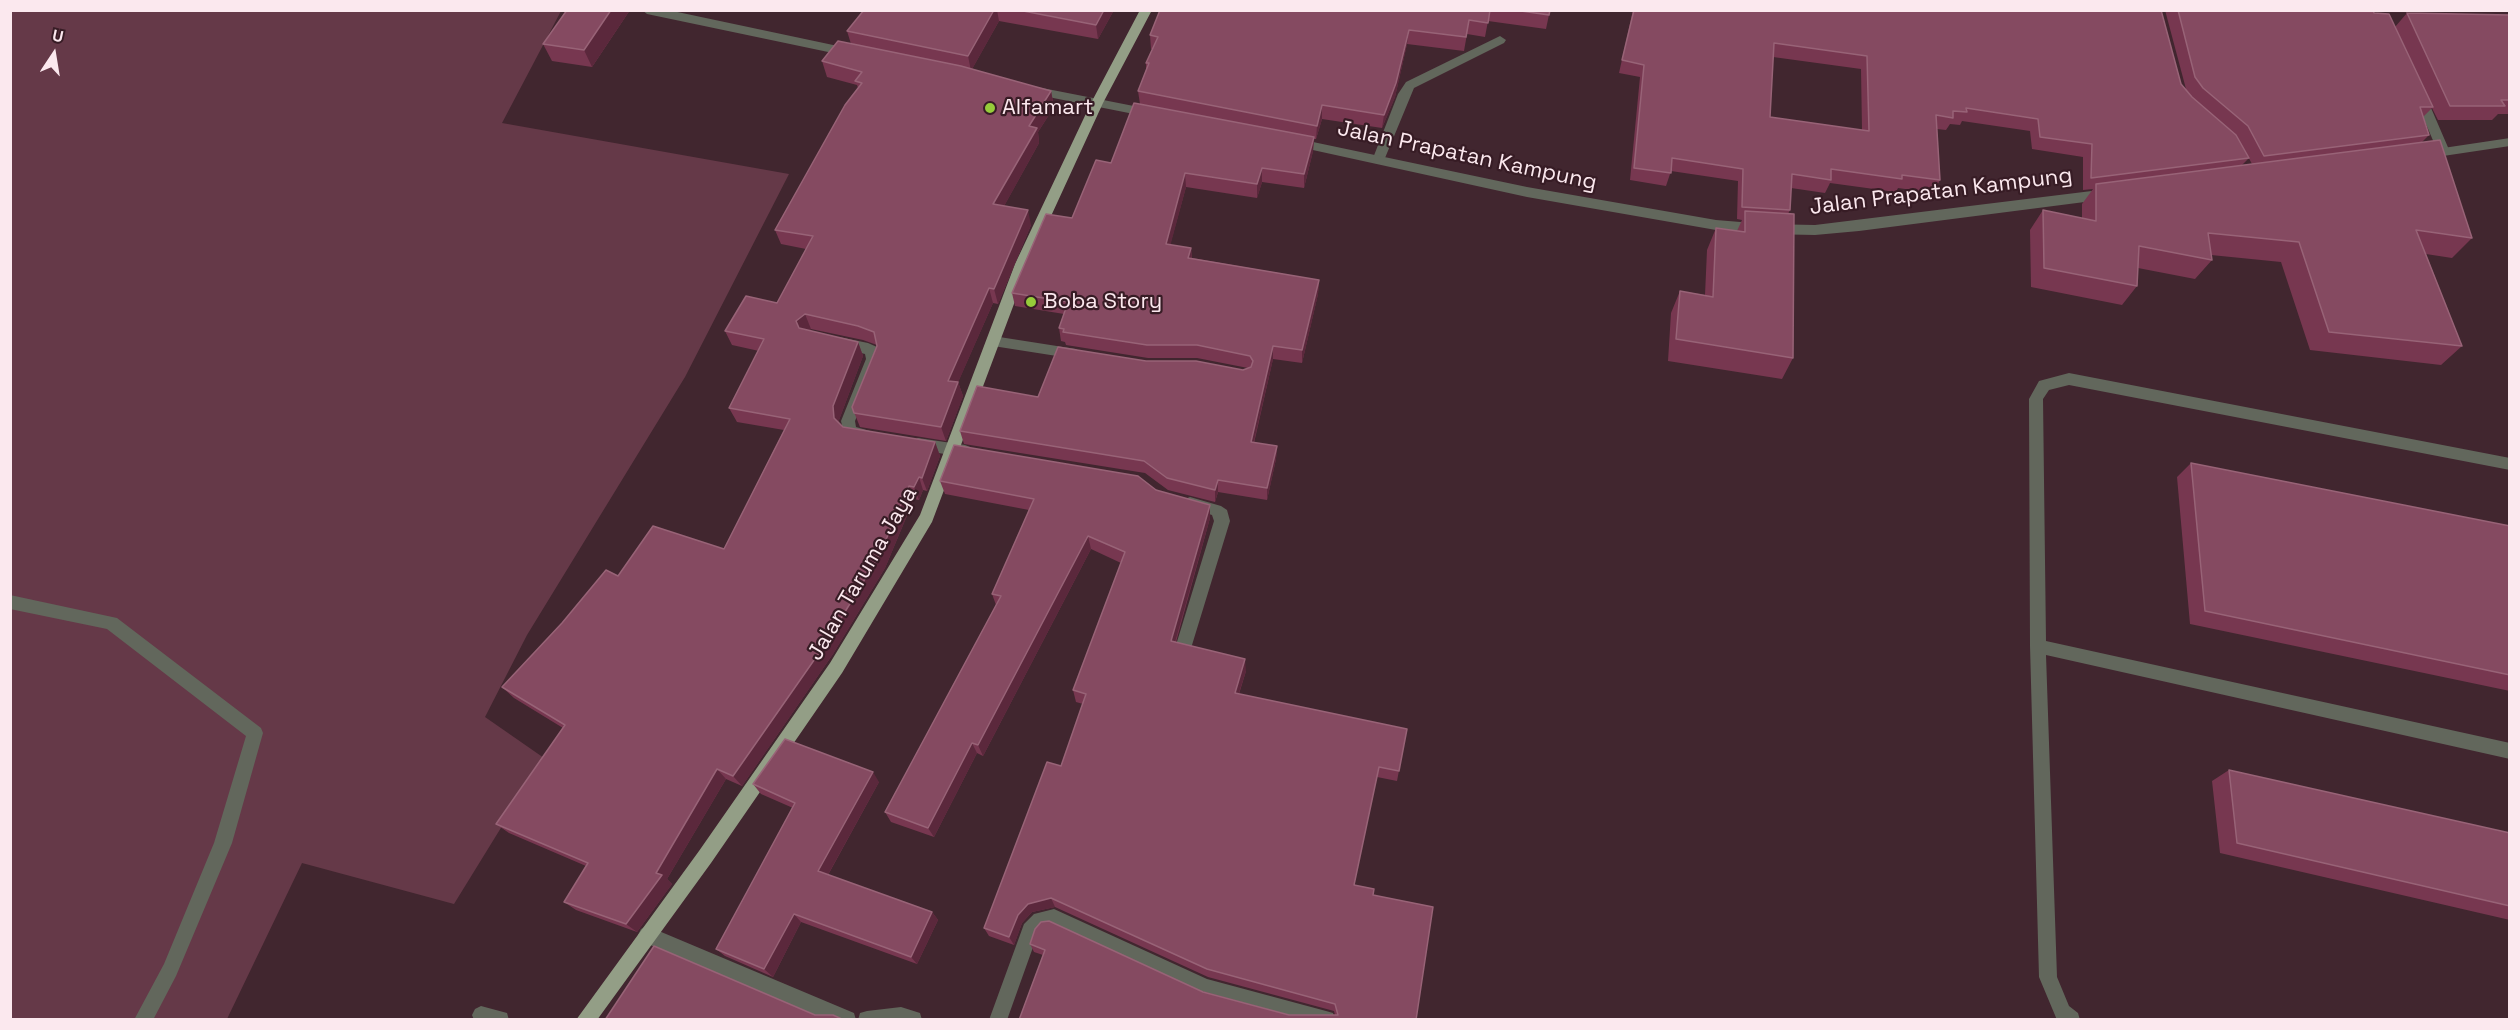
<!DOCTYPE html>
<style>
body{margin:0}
#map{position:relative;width:2520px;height:1030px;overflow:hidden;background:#41262f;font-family:"Space Grotesk",sans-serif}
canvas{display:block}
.frame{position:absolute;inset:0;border:12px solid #fbe8ee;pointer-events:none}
.north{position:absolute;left:24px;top:24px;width:60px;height:60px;-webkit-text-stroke:4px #371c25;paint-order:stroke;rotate:12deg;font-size:16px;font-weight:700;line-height:24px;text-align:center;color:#fbe8ee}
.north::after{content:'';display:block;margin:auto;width:21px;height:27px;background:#fbe8ee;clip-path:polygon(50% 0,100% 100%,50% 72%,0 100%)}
</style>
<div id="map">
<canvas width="2520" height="1030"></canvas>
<div class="frame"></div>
<div class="north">U</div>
</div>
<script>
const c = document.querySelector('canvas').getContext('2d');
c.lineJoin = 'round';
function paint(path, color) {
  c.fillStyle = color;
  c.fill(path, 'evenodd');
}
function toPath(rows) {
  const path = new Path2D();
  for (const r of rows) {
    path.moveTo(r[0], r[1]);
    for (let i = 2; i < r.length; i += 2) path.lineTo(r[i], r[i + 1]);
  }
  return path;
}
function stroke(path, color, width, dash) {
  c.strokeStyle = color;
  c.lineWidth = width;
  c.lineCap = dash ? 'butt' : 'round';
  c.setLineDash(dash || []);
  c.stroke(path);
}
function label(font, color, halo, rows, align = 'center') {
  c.font = font + ' "Space Grotesk",sans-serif';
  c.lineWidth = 4.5;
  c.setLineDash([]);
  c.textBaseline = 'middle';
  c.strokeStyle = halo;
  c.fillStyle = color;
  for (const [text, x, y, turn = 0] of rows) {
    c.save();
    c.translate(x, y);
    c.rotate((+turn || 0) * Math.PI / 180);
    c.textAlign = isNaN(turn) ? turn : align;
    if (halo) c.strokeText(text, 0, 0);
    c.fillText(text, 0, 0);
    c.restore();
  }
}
paint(toPath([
 [10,11,561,11,502,123,789,174,685,377,527,635,485,717,544,758,454,904,302,863,227,1019,11,1019]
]), '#653948');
paint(toPath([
 [481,1006,507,1013,509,1020,474,1020,472,1015,475,1009,481,1006]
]), '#62675c');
paint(toPath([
 [1500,36,1506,40,1504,43,1414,88,1385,158,1379,162,1375,161,1373,158,1398,94,1406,82,1500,36],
 [2419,90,2425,94,2450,152,2448,155,2440,155,2438,152,2413,94,2419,90],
 [993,336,1076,349,1083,354,1076,359,993,346,986,341,993,336],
 [839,337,868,343,877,347,879,351,880,359,855,421,856,427,870,431,872,435,870,439,865,441,854,440,844,434,841,421,866,359,865,354,834,346,832,342,834,338,839,337],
 [2069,373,2510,458,2510,470,2069,385,2049,390,2043,399,2046,641,2510,743,2510,759,2046,655,2057,977,2069,1006,2078,1013,2080,1020,2057,1020,2039,977,2030,646,2029,399,2039,381,2069,373],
 [918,438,965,445,970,447,972,451,970,455,965,457,918,450,913,448,911,444,913,440,918,438],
 [1190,497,1221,506,1227,510,1230,521,1192,645,1190,650,1184,652,1178,650,1176,645,1214,521,1212,515,1185,507,1183,503,1185,499,1190,497],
 [10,595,117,618,261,728,263,733,232,843,176,976,153,1020,134,1020,164,964,214,843,246,736,107,629,10,609,10,595],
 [1054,909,1207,979,1326,1011,1333,1013,1335,1020,1289,1020,1205,997,1053,927,1044,928,1037,936,1007,1020,989,1020,1024,924,1034,914,1054,909],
 [647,926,854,1013,856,1020,824,1020,641,941,638,935,641,929,647,926],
 [901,1007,920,1013,922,1020,858,1020,860,1013,867,1011,901,1007]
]), '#62675c');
paint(toPath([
 [642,10,668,10,852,49,858,53,852,57,647,14,642,10],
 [1032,86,1149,109,1155,113,1149,117,1028,93,1028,87,1032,86],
 [1294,138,1527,187,1716,220,1765,224,1815,225,2108,189,2114,194,2108,199,1859,231,1815,235,1765,234,1716,230,1527,197,1290,145,1288,142,1290,139,1294,138],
 [2510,138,2510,146,2423,159,2417,155,2423,151,2510,138]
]), '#62675c');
paint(toPath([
 [1140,10,1152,10,1103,103,1029,264,932,522,842,673,711,863,597,1020,576,1020,699,851,830,663,920,515,1015,264,1091,103,1140,10]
]), '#939e86');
paint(toPath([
 [567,10,630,10,592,67,552,61,543,44],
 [864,10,1114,10,1098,39,999,21,972,69,1051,91,1054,107,1038,132,1039,143,1004,206,1031,225,998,304,993,303,958,382,963,396,946,441,860,427,852,407,877,345,863,340,811,329,809,330,858,342,863,356,839,420,839,423,843,427,935,442,940,456,927,491,923,490,919,500,914,499,885,568,833,654,742,786,726,779,667,879,672,884,637,932,576,910,564,902,586,866,509,833,496,824,563,728,514,698,502,687,618,576,724,549,784,430,737,422,729,408,759,351,732,345,725,331,777,303,806,249,781,244,775,230,858,88,857,85,827,77,822,61,851,44,847,31],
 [1160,10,1550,10,1546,29,1488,21,1485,37,1467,34,1464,51,1407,44,1395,97,1382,128,1322,119,1316,139,1314,139,1313,151,1304,188,1262,182,1257,198,1186,187,1170,245,1191,248,1192,258,1319,280,1318,294,1302,363,1273,359,1254,443,1277,446,1276,459,1267,500,1218,492,1215,502,1168,490,1145,473,964,444,960,431,1038,397,1146,361,1243,370,1248,368,1197,358,1148,358,1066,345,1065,342,1061,341,1059,328,1064,314,1015,306,1012,293,1072,218,1111,163,1140,104,1138,91,1146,70,1146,63,1152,49,1151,49,1150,35],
 [1633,10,2181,84,2186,89,2165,10,2373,10,2374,13,2395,27,2407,13,2510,15,2510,114,2498,114,2492,120,2438,120,2432,108,2423,117,2429,135,2422,142,2472,238,2452,258,2426,254,2462,346,2441,365,2310,350,2281,262,2211,255,2212,260,2195,279,2138,268,2137,286,2122,305,2031,287,2030,230,2043,210,2082,218,2082,204,2093,189,2083,190,2083,157,2032,149,2030,131,1962,121,1960,125,1950,124,1946,130,1937,129,1940,180,1933,193,1898,188,1896,192,1830,183,1825,193,1791,188,1790,210,1788,214,1793,358,1782,379,1668,361,1671,313,1680,291,1705,295,1707,250,1716,228,1737,231,1742,220,1737,219,1738,181,1671,171,1666,186,1630,180,1640,77,1619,73],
 [1773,57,1861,69,1862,130,1770,117],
 [2238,138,2252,164,2242,165,2249,158],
 [2191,463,2510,526,2510,691,2190,624,2177,477],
 [940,481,1156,490,1210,505,1210,518,1176,642,1246,671,1239,694,1407,729,1397,781,1377,777,1354,885,1373,895,1416,1020,1019,1020,1043,955,1034,952,1030,944,1289,1015,1335,1015,1334,1011,1208,977,1055,907,1032,912,1022,923,1014,945,989,936,984,928,1061,766,1083,704,1076,702,1073,690,1121,563,1091,549,983,756,977,753,934,837,891,822,885,812,996,605,992,594,1029,510,945,494],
 [2229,770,2510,833,2510,920,2220,853,2212,781],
 [879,782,828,875,932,912,938,920,917,964,801,922,773,977,725,956,716,949,793,808,761,794,753,784]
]), '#773750');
paint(toPath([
 [611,10,630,10,592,67,584,50],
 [994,10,997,10,999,21,971,71,968,56],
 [1104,10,1114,10,1098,39,1096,25],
 [1409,30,1407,44,1395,97,1382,128,1384,115],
 [1051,91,1054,107,1038,132,1039,143,997,219,993,204,1029,126],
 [1322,105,1322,119,1316,139,1317,126],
 [1314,137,1313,151,1304,188,1304,174],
 [1262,168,1262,182,1257,198,1257,184],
 [1185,173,1186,187,1167,258,1166,244],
 [1028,210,1031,225,998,304,994,289],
 [1191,248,1192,261,1188,258],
 [1319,280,1318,294,1302,363,1302,350],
 [989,288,993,303,953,394,948,381],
 [805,314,811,329,802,335,796,321],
 [858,342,863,356,839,420,840,431,834,418,833,406],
 [1273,346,1273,359,1251,454,1251,442],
 [958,382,963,396,946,441,941,427],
 [935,442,940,456,927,491,922,478],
 [1277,446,1276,459,1267,500,1267,488],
 [919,477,923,490,919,500,914,487],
 [1218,480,1218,492,1215,502,1215,490],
 [909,486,914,499,885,568,833,654,742,786,733,776],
 [1210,505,1210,518,1172,653,1171,641],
 [1088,536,1091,549,983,756,978,745],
 [1245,659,1246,671,1235,705,1235,693],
 [972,743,977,753,934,837,928,828],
 [717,769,726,779,667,879,672,884,637,932,626,924],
 [873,772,879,782,825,880,818,871],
 [1051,898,1055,907,1032,912,1022,923,1014,945,1009,937,1018,915,1028,904],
 [932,912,938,920,917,964,911,957],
 [794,914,801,922,773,977,764,969]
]), '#5b283c');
const building = toPath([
 [567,10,611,10,584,50,543,44,567,10],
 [864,10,994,10,968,56,847,31,864,10],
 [1018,10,1104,10,1096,25,1018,10],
 [1160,10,1490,10,1488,23,1469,20,1466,37,1409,30,1396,83,1384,115,1322,105,1317,126,1138,91,1149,63,1146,63,1158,37,1150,35,1160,10],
 [1514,10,1550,10,1549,15,1514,10],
 [1634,10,2161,10,2181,84,2192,97,2236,135,2249,158,2091,178,2092,144,2040,137,2038,119,1966,108,1967,112,1953,111,1953,118,1936,115,1940,180,1902,175,1902,179,1831,169,1831,180,1792,174,1790,210,1742,207,1743,169,1672,158,1671,173,1634,168,1644,65,1622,60,1634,10],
 [1774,43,1867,56,1869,131,1770,117,1774,43],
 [2178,10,2373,10,2374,13,2389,14,2433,107,2420,107,2429,135,2264,156,2248,126,2203,88,2195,77,2178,10],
 [2407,13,2510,15,2510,100,2501,100,2505,106,2450,106,2407,13],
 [838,41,961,66,1051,91,1029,126,1037,128,993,204,1028,210,994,289,989,288,948,381,958,382,941,427,854,413,852,407,877,346,874,332,858,326,805,314,796,321,799,328,858,342,833,406,834,418,843,427,935,442,922,478,919,477,914,487,909,486,879,556,826,643,733,776,717,769,656,873,662,875,626,924,564,902,588,863,496,824,565,725,502,687,562,623,606,570,618,576,653,526,724,549,790,419,729,408,764,339,725,331,746,296,777,303,813,236,775,230,845,105,862,83,855,81,862,72,822,61,838,41],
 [1134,103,1314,137,1304,174,1262,168,1257,184,1185,173,1166,244,1191,248,1188,258,1319,280,1302,350,1273,346,1251,442,1277,446,1267,488,1218,480,1215,490,1167,478,1144,461,960,431,977,386,1038,397,1058,347,1146,361,1196,361,1243,370,1251,367,1253,361,1250,356,1197,345,1147,345,1063,332,1064,329,1059,328,1068,302,1012,293,1046,214,1072,218,1096,160,1111,163,1134,103],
 [2440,140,2472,238,2416,230,2462,346,2329,332,2299,242,2208,233,2212,260,2139,246,2137,286,2044,268,2043,210,2096,221,2096,184,2440,140],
 [1745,211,1794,214,1793,358,1676,339,1680,291,1713,297,1716,228,1745,232,1745,211],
 [954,445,1138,476,1156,490,1210,505,1171,641,1245,659,1235,693,1407,729,1399,771,1379,767,1354,885,1374,889,1373,895,1433,907,1416,1020,1019,1020,1045,950,1030,944,1035,929,1041,922,1049,921,1203,992,1289,1015,1338,1015,1335,1004,1207,969,1051,898,1028,904,1018,915,1009,937,984,928,1047,762,1061,766,1086,694,1073,690,1125,552,1088,536,978,745,972,743,928,828,885,812,1001,596,992,594,1034,499,940,481,954,445],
 [2191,463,2510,526,2510,675,2205,611,2191,463],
 [785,739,873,772,818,871,932,912,911,957,794,914,764,969,716,949,795,803,753,784,785,739],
 [2229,770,2510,833,2510,906,2237,843,2229,770],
 [654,946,815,1015,833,1015,844,1020,605,1020,654,946]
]);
paint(building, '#854a61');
stroke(building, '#986377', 1.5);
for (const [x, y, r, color] of [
 [990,108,6,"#96cc3a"],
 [1031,302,6,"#96cc3a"]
]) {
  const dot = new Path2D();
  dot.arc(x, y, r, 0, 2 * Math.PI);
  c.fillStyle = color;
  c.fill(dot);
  stroke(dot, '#371c25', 2);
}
label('22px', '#fbe8ee', '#371c25', [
 ["Alfamart",1002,108],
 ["Boba Story",1043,302]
], 'left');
label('22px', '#fbe8ee', '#371c25', [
 ["Jalan Prapatan Kampung",1467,156,12],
 ["Jalan Prapatan Kampung",1941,192,-7],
 ["Jalan Taruma Jaya",863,574,-60]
]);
</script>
